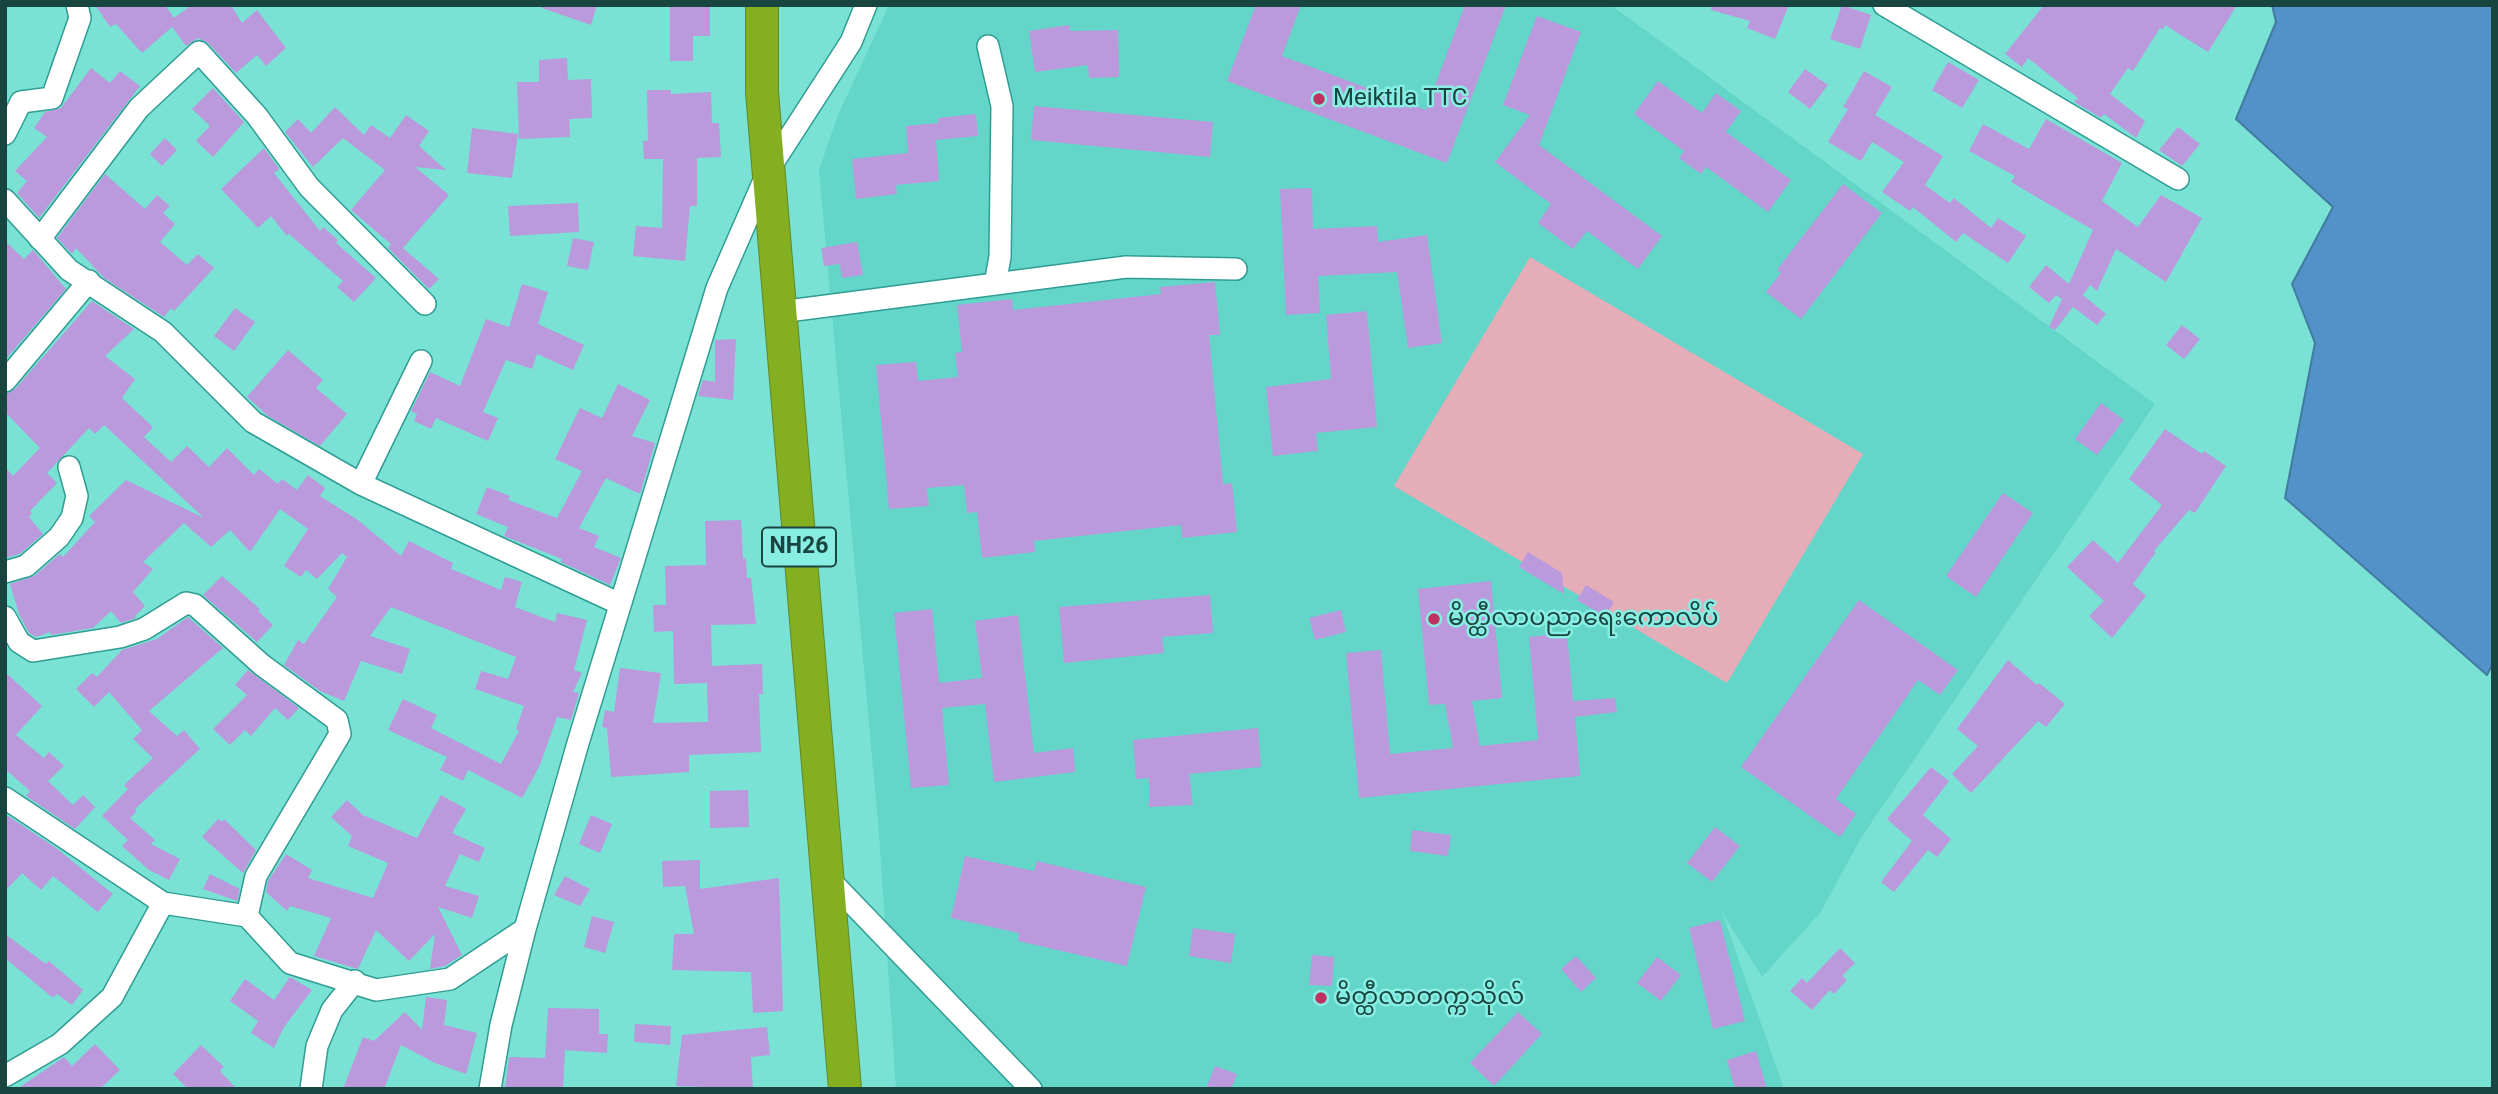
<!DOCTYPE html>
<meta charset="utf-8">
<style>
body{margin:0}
#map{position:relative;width:2498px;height:1094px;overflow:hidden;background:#7ae1d5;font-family:Roboto,sans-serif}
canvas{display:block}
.frame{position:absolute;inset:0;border:7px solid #194541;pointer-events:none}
</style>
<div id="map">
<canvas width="2498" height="1094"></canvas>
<div class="frame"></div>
</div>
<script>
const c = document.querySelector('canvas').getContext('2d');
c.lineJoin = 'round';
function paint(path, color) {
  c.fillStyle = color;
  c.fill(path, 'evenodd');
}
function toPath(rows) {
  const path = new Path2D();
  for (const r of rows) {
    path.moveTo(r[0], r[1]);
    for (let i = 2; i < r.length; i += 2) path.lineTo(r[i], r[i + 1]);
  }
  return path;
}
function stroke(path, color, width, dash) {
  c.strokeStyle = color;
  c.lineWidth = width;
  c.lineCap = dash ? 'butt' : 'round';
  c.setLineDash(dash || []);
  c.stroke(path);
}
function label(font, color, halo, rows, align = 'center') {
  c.font = font + ' Roboto,"Noto Sans Myanmar",sans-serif';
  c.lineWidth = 5;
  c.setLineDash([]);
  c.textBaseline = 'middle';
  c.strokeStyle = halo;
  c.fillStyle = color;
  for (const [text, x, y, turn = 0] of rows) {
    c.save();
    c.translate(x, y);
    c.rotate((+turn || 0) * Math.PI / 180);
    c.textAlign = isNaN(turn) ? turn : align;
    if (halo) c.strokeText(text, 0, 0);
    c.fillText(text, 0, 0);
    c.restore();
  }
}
paint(toPath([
 [889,5,1611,5,2155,404,1861,838,1820,913,1762,977,1722,912,1784,1089,896,1089,879,834,819,170,838,115]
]), '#63d6c9');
paint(toPath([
 [1530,257,1863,454,1727,683,1394,486]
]), '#e5adb8');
const water = toPath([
 [2272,5,2493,5,2493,663,2487,675,2285,498,2315,343,2292,284,2333,207,2236,119,2276,22,2272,5]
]);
paint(water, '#5392c8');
stroke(water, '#427ba0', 2);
paint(toPath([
 [95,5,165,5,174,18,192,5,231,5,242,23,257,10,286,48,266,66,257,55,236,73,208,43,198,38,186,46,172,27,142,53,116,24,110,27],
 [542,5,597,5,591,25,542,8],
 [1256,5,1301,5,1282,56,1426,110,1465,5,1506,5,1447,163,1227,81],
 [1712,5,1789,5,1775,39,1747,28,1750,21,1711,10],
 [1842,5,1871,15,1860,49,1830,39],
 [2044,5,2237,5,2208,52,2165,25,2163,30,2160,28,2133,71,2128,68,2110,94,2145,121,2136,138,2104,114,2101,118,2074,102,2078,98,2028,58,2022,67,2005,54],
 [710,6,710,36,693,36,693,61,670,61,670,7],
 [1537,16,1581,32,1539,145,1662,236,1638,269,1587,231,1573,249,1538,223,1551,204,1495,162,1530,115,1503,105],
 [1069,25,1070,31,1118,30,1119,77,1089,78,1088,65,1035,72,1029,31],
 [567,58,568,80,591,79,592,118,569,119,570,137,519,139,517,82,539,82,539,60],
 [1948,62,1979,80,1962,108,1932,90],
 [91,68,110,83,120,71,140,86,39,218,17,193,27,181,15,171,47,137,34,128,45,112,61,108],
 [1805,69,1828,85,1810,109,1788,92],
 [1864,71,1892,87,1875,115,1943,156,1925,185,1950,203,1954,198,1991,228,1998,218,2026,236,2008,263,1963,233,1956,242,1913,207,1910,211,1882,192,1904,162,1872,142,1861,161,1828,142,1848,109,1843,107],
 [1658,81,1702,113,1716,93,1741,111,1726,132,1791,180,1768,212,1706,167,1701,174,1679,158,1684,151,1634,114],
 [213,88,244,122,213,157,196,141,210,126,192,109],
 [647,90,671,90,671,94,711,92,712,123,719,123,721,157,697,158,697,206,690,206,685,261,633,256,636,226,662,228,663,159,644,159,643,141,648,141],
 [1034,106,1213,122,1210,157,1031,140],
 [335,107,364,135,371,125,390,138,406,115,429,131,419,146,446,170,415,167,449,195,403,248,439,279,429,289,388,248,391,244,351,210,385,170,343,138,313,167,285,132,298,119,311,133],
 [976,114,978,136,936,140,939,181,896,185,897,194,856,199,852,159,908,153,906,126,938,123,938,118],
 [2046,119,2122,163,2102,201,2138,227,2161,195,2202,218,2166,282,2116,249,2097,291,2090,285,2083,295,2106,314,2097,325,2073,307,2055,330,2049,327,2062,299,2056,295,2049,303,2029,287,2046,265,2069,284,2093,230,2011,182,2015,176,1969,151,1983,124,2029,149],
 [2178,127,2200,144,2182,166,2159,150],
 [472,128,518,134,512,178,467,173],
 [165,138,177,150,162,166,150,154],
 [264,148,279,169,274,173,320,231,323,227,338,240,336,243,376,278,354,302,337,287,343,281,289,234,287,236,271,216,258,228,221,189],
 [105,174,145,209,157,195,170,206,163,213,175,224,160,242,187,265,198,254,214,268,174,311,171,308,164,317,104,278,76,248,72,254,57,238],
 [1843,184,1882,213,1801,319,1766,292,1781,273,1777,270],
 [1312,188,1313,229,1377,226,1378,242,1427,235,1442,343,1408,348,1397,272,1318,276,1320,313,1286,315,1280,189],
 [578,203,579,232,510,236,508,206],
 [573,238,594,242,588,270,567,266],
 [5,241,24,259,33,250,66,289,5,360],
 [857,242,863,275,842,278,840,264,824,266,821,248],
 [1215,282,1220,335,1209,335,1223,484,1232,483,1237,532,1182,538,1181,525,1034,541,1035,552,982,558,977,512,967,513,964,485,927,488,929,506,889,509,876,365,916,362,918,381,958,377,955,353,962,352,957,305,1012,299,1013,310,1161,294,1160,287],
 [522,284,548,292,538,324,584,345,573,370,537,354,532,369,506,360,483,412,498,418,488,441,436,418,431,429,414,421,417,414,411,411,430,372,460,386,486,319,509,327],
 [92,301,134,329,105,356,135,379,122,398,153,427,144,437,171,462,187,446,209,467,227,448,254,475,259,469,278,484,282,479,297,490,308,475,325,488,320,496,358,520,401,556,409,541,453,563,451,569,501,590,505,577,522,582,515,607,555,622,557,613,587,620,574,670,582,673,573,692,579,693,571,720,557,717,540,765,522,798,468,770,463,781,440,770,447,757,388,730,403,699,437,715,431,728,501,764,519,731,516,729,524,706,475,689,481,671,508,679,516,657,391,607,370,636,410,649,402,674,361,661,344,701,320,691,284,665,298,640,304,644,337,597,328,589,347,557,342,553,317,579,306,570,301,577,284,566,308,529,280,509,250,552,230,530,211,547,184,523,143,562,153,569,133,592,145,606,135,616,136,618,121,623,111,611,93,628,51,635,50,632,36,637,29,633,19,614,10,584,34,576,60,554,63,557,95,522,89,516,126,480,204,518,104,425,95,434,89,428,47,473,57,483,30,511,32,513,29,517,43,534,20,554,5,558,5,467,13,476,40,448,5,412,5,394,15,389],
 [235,308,255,322,234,351,214,336],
 [1367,311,1377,427,1316,433,1318,451,1273,456,1266,387,1331,379,1326,315],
 [2182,325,2200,339,2184,359,2166,345],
 [736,339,733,400,698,396,703,380,715,382,715,340],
 [288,350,323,380,316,388,347,414,320,446,268,416,247,397],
 [618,384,650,400,632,436,655,443,640,494,606,478,579,528,599,536,594,547,621,558,610,585,561,562,562,559,504,536,508,527,476,514,487,487,510,496,508,500,557,518,582,471,555,459,580,408,602,418],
 [2101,403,2124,420,2097,455,2075,439],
 [2165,429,2202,454,2204,451,2226,466,2195,513,2189,510,2154,551,2156,552,2133,584,2146,596,2112,638,2089,616,2104,601,2067,567,2093,540,2118,563,2162,505,2129,479],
 [2003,493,2033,513,1976,597,1946,576],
 [741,520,743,559,746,558,747,578,751,578,756,624,711,625,712,666,762,664,763,694,759,694,761,752,689,755,689,772,611,777,607,728,602,727,605,710,614,712,620,668,661,673,653,723,708,722,707,683,674,684,673,631,654,632,653,605,666,605,665,566,706,565,705,521],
 [1528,552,1562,573,1564,594,1519,567],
 [222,576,260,609,258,611,273,625,257,642,203,595],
 [1491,581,1502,698,1472,701,1480,746,1538,740,1529,637,1567,633,1573,701,1615,698,1617,712,1575,717,1580,776,1359,798,1346,653,1381,650,1390,754,1453,748,1445,704,1429,705,1418,589],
 [1586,585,1614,602,1605,617,1577,600],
 [1210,595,1213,633,1162,637,1164,653,1064,663,1059,607],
 [1859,600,1958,670,1940,695,1918,680,1836,799,1856,814,1840,837,1741,767],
 [932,609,939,683,982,678,975,621,1018,615,1034,753,1073,748,1075,772,994,782,985,704,942,708,949,785,911,788,894,613],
 [1341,610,1346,632,1315,640,1309,618],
 [188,617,223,648,149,711,177,736,184,730,200,749,135,809,137,811,130,818,155,840,151,844,180,859,169,880,149,870,122,846,128,840,102,816,128,789,124,785,153,758,133,739,142,730,109,692,94,707,76,689,92,673,97,677,122,650,157,639],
 [2008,660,2037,685,2039,683,2065,704,2046,727,2038,721,1971,793,1952,774,1978,746,1957,729],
 [248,670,299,708,288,720,275,708,251,736,245,730,230,745,213,729,247,695,235,685],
 [5,672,42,706,16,735,44,758,49,752,64,766,48,781,73,805,83,795,95,807,75,829,26,796,30,791,5,769],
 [1258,728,1261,767,1189,774,1193,805,1149,807,1149,778,1136,779,1133,740],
 [1931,767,1949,781,1923,815,1951,839,1937,857,1928,850,1894,892,1881,882,1912,841,1887,819],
 [748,790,749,827,710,828,710,791],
 [441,795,466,809,452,833,485,848,479,862,460,854,445,886,479,896,472,918,438,907,462,955,445,966,430,969,435,934,409,961,376,930,358,969,314,956,331,918,290,906,287,911,266,892,268,881,286,854,312,870,308,878,373,898,388,863,348,846,352,836,331,817,347,800,363,815,417,838],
 [591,815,612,824,600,853,579,844],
 [8,816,56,848,113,894,98,912,53,876,41,890,22,873,5,891,5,819],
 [218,819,222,822,224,819,256,850,243,873,202,837],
 [1715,827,1740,846,1712,882,1687,863],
 [1412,830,1451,835,1448,856,1410,851],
 [965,856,1034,871,1037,861,1146,887,1127,966,1018,941,1019,933,951,918],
 [700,860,700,889,779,878,783,1011,753,1013,751,972,672,970,674,934,694,934,685,886,663,887,662,861],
 [210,874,240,889,237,901,203,889],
 [565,876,590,889,580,906,554,895],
 [592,916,614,922,605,953,584,947],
 [1720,920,1745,1021,1713,1029,1689,928],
 [1193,928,1235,934,1231,963,1189,956],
 [5,934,46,964,49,961,83,990,72,1005,57,994,53,998,5,958],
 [1840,948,1855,963,1842,976,1847,980,1834,994,1830,990,1812,1010,1790,991,1802,978,1807,983],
 [1312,955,1334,957,1332,986,1309,985],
 [1576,956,1596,978,1581,992,1561,969],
 [1657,957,1681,975,1661,1001,1637,983],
 [290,977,312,990,284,1027,274,1048,251,1033,258,1021,230,1001,245,979,274,1000],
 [426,997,447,1000,444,1025,477,1033,466,1074,435,1063,401,1045,384,1089,343,1089,363,1037,374,1041,405,1012,422,1030],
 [548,1008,599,1009,599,1034,608,1034,607,1053,565,1050,563,1089,505,1089,509,1057,545,1058],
 [1518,1012,1542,1034,1494,1086,1470,1063],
 [635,1024,671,1026,670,1045,634,1042],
 [767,1027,770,1055,751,1057,753,1089,676,1086,682,1035],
 [95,1044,120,1070,100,1089,17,1089,64,1057,72,1066],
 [201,1045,224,1067,220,1071,237,1089,188,1089,173,1074],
 [1756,1051,1767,1089,1735,1089,1727,1060],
 [1215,1066,1237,1074,1231,1089,1206,1089]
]), '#ba9adc');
const minor = toPath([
 [1884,5,2178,179],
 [988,46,1002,106,1000,257,995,284],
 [5,134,21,102,52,98,80,18,77,5],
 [5,200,69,270,163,332,253,422,361,484,620,604],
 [40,239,139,108,199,52,257,116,309,187,425,304],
 [780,312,1126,267,1236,269],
 [5,381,89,281],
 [361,484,421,361],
 [5,572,26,566,59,537,72,518,77,496,69,467],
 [5,617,19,642,33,651,120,637,144,629,186,603,195,605,262,665,337,720,340,734,256,876,247,916],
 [5,798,163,903,247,916,290,963,376,990,450,979,525,929,578,743,717,288,769,169,851,42,866,5],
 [826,876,1031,1089],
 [5,1076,60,1044,112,997,163,903],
 [311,1089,317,1046,332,1010,355,981],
 [490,1089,501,1025,525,929]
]);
const highway = toPath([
 [762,5,762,92,845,1089]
]);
stroke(minor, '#2f9d93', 24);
stroke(highway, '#5f8a2c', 34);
stroke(minor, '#fff', 21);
stroke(highway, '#84af20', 32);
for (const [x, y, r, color] of [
 [1319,99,7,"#bf315f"],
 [1434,619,7,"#bf315f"],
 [1321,998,7,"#bf315f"]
]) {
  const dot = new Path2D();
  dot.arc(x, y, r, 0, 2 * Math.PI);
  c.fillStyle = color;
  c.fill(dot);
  stroke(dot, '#88eee3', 2.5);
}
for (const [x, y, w] of [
 [799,547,74]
]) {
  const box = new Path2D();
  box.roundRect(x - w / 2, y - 19.5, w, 39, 5);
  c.fillStyle = '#88eee3';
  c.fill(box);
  stroke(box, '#194541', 2);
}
label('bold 23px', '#194541', null, [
 ["NH26",799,547]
]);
label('24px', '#194541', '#88eee3', [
 ["Meiktila TTC",1333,99],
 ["မိတ္ထီလာပညာရေးကောလိပ်",1448,619],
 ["မိတ္ထီလာတက္ကသိုလ်",1335,998]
], 'left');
</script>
